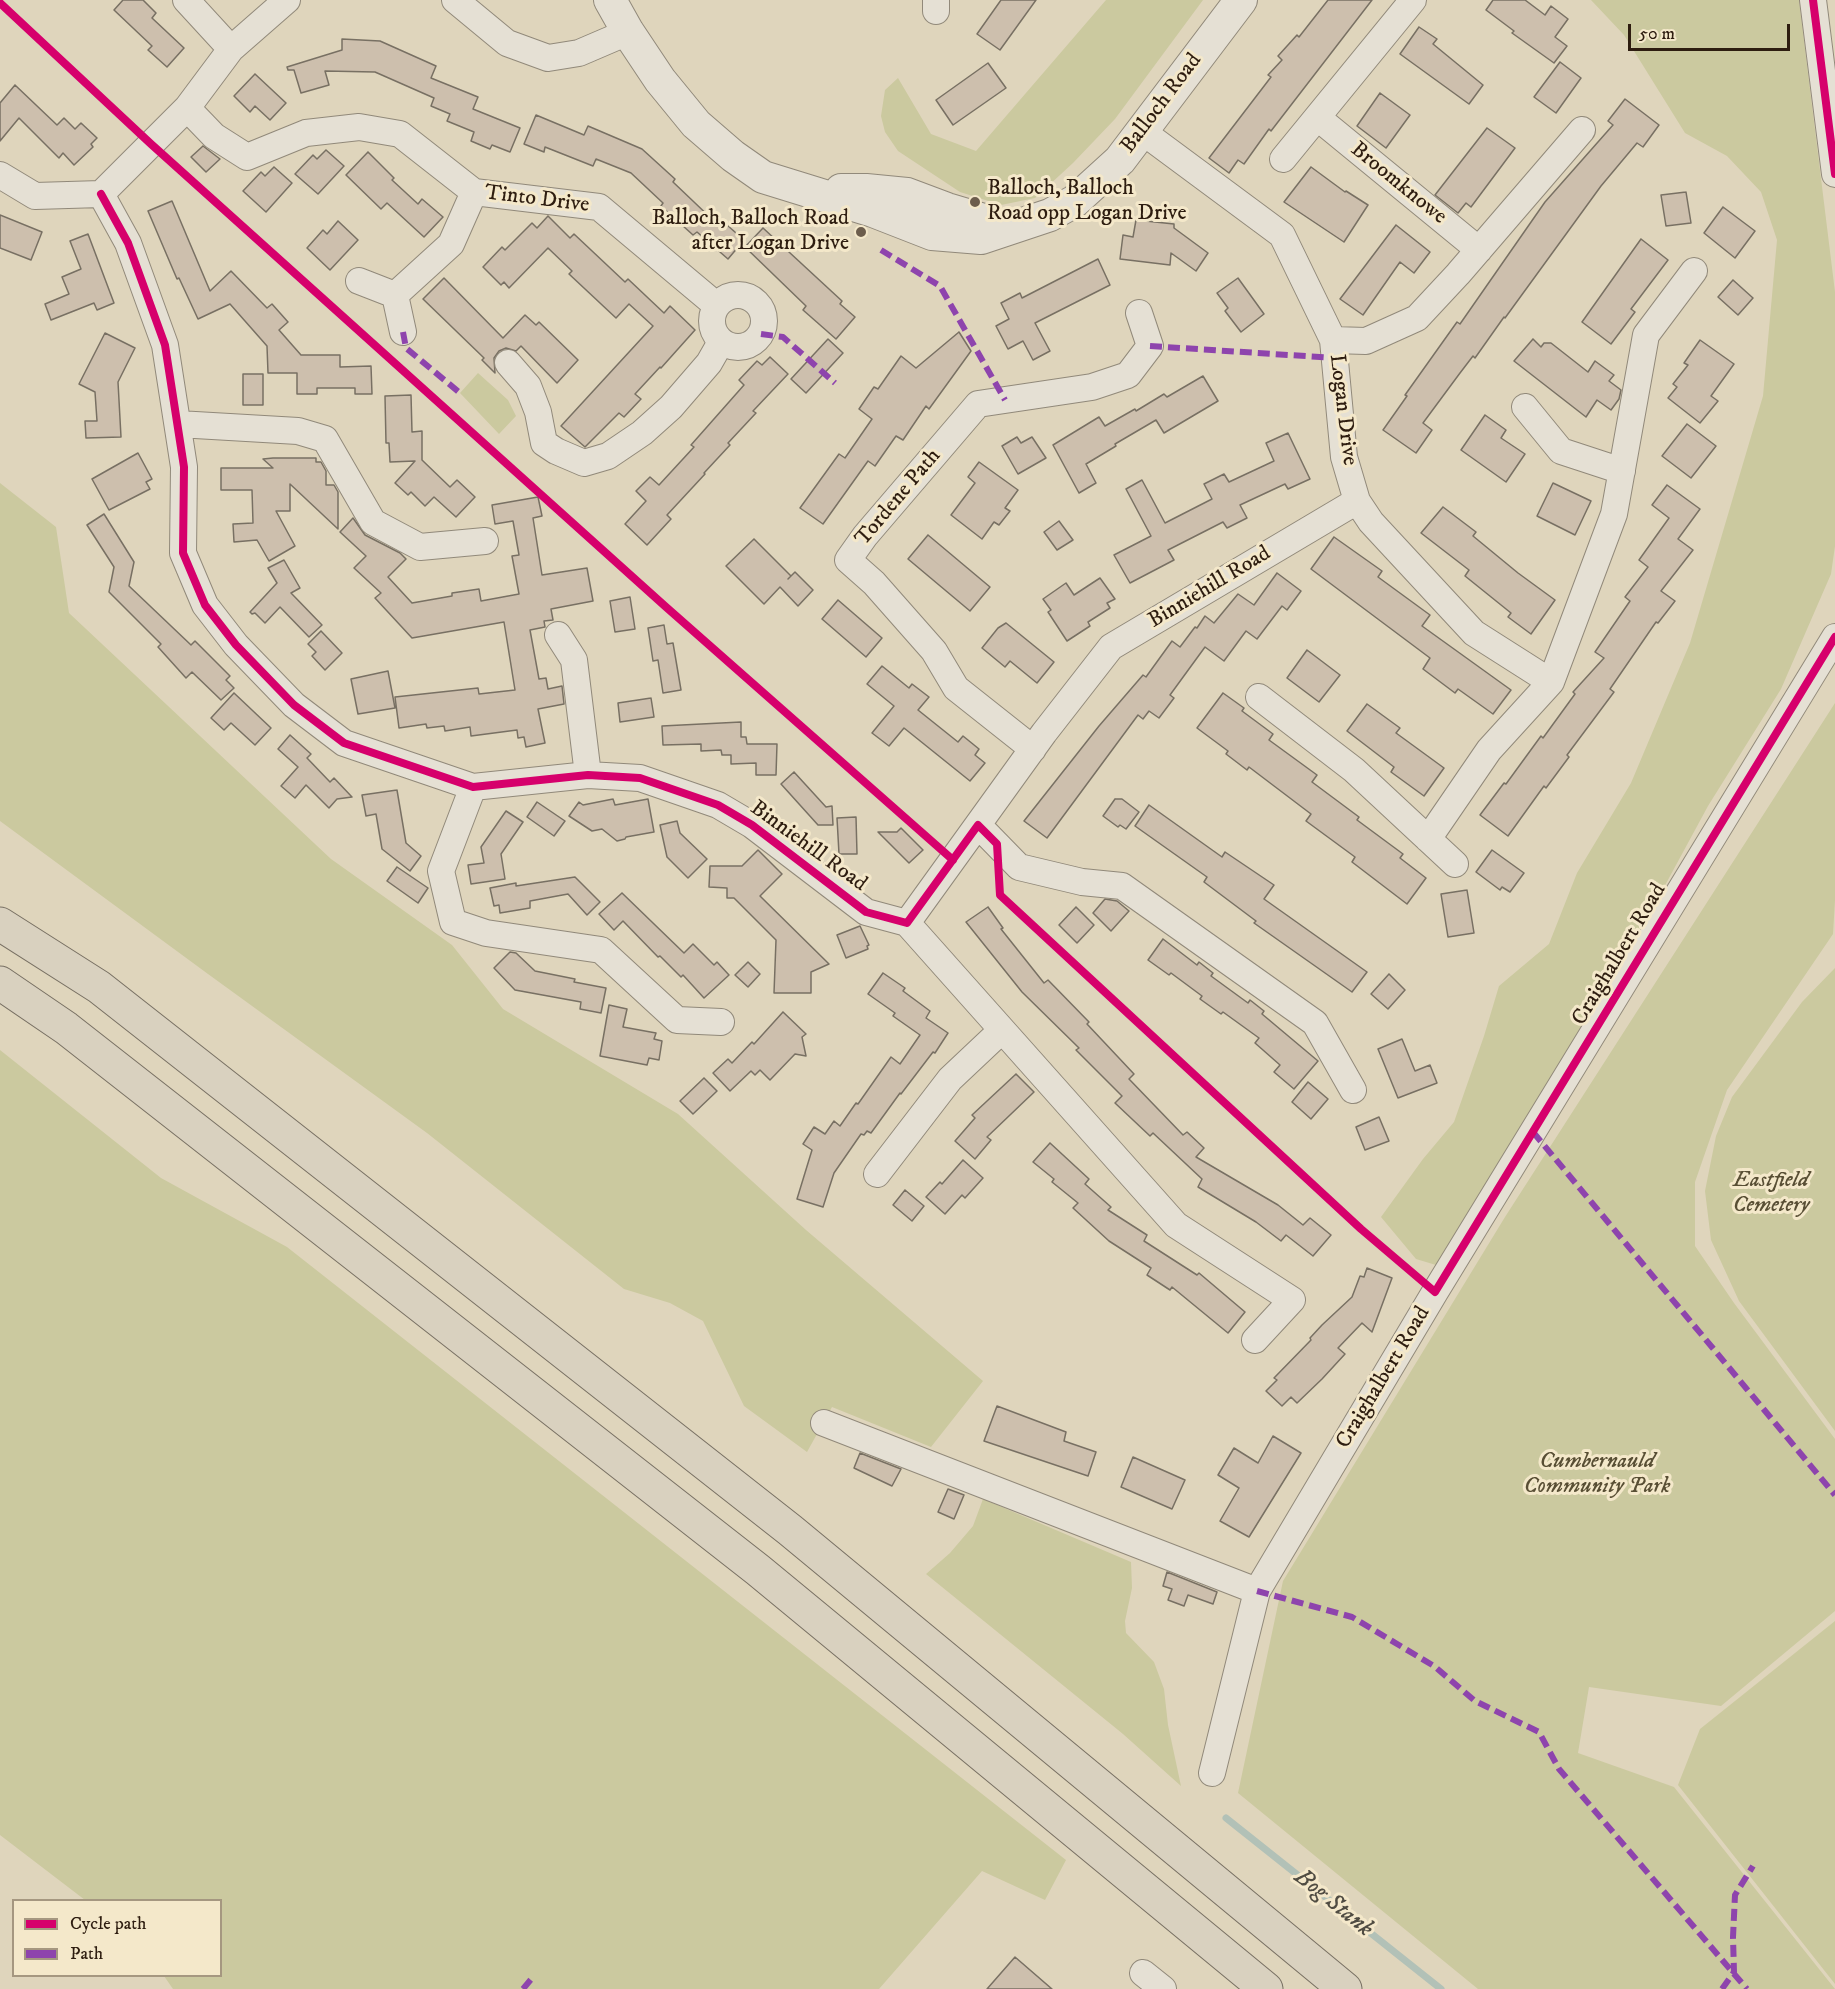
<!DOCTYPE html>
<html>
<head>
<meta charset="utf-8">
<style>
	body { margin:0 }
	#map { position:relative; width:1835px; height:1989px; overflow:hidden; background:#dfd5bc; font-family:"IM FELL DW Pica",serif }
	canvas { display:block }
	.legend { position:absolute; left:12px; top:1899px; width:210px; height:78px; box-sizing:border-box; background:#f4e8ca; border:2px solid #a59780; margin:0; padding:8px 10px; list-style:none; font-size:18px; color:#2e1d10 }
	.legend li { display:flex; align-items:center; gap:12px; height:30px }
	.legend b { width:30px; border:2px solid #a59780 }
	.scale { position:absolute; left:1628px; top:24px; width:162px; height:27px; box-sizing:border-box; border:3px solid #2e1d10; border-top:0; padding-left:8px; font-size:18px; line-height:21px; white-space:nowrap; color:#2e1d10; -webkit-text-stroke:4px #f4e8ca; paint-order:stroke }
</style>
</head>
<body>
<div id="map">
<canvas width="1835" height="1989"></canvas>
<ul class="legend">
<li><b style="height:8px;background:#d6006c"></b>Cycle path</li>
<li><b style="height:8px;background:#8e44ad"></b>Path</li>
</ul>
<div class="scale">50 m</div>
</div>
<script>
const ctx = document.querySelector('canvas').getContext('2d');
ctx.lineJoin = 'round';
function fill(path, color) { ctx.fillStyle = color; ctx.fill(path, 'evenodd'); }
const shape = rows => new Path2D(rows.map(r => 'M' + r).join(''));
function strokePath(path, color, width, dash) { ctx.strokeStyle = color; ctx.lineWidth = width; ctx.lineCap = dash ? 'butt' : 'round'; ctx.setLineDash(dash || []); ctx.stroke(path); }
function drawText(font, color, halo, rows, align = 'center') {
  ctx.font = font + ' "IM FELL DW Pica",serif'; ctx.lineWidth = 6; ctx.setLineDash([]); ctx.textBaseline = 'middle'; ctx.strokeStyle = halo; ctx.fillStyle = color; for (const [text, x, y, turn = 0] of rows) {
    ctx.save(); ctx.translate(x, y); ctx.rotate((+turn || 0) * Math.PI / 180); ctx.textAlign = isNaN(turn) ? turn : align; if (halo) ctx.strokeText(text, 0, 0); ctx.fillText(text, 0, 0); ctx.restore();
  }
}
fill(shape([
	[1106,0,1203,0,1115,119,1073,163,1035,198,1001,205,960,192,898,151,885,132,881,116,885,90,898,78,931,134,976,151],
	[1591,0,1799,0,1835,292,1835,546,1831,574,1781,689,1708,806,1585,1033,1436,1265,1416,1259,1381,1217,1423,1159,1454,1122,1484,1036,1499,986,1549,944,1577,873,1631,783,1690,643,1763,396,1777,240,1761,192,1727,156,1685,133,1624,35],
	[478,373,508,400,516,416,499,434,460,393],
	[0,483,56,527,69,613,331,859,452,945,503,1009,678,1114,806,1230,983,1381,931,1447,832,1407,807,1452,744,1406,703,1321,670,1303,624,1289,427,1133,208,974,0,821],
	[1835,703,1835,900,1833,934,1727,1090,1695,1182,1695,1246,1734,1303,1835,1439,1835,1611,1721,1706,1589,1687,1578,1753,1674,1787,1835,1989,1478,1989,1238,1793,1283,1581,1505,1217],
	[1835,968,1835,1431,1739,1301,1711,1240,1705,1191,1716,1136,1732,1097,1802,1002],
	[0,1050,161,1178,287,1247,1066,1860,1045,1900,982,1871,879,1989,173,1989,164,1976,220,1976,220,1900,85,1900,0,1835],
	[983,1499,1131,1562,1132,1588,1125,1621,1126,1633,1154,1662,1164,1689,1168,1725,1181,1786,1123,1734,926,1574,950,1553,973,1526],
	[1835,1621,1835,1984,1678,1785,1700,1729]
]), '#cbc99f');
strokePath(shape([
	[1226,1818,1441,1989]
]), '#b2c1b7', 7);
const building = shape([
	[123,0,143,0,156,13,152,18,184,48,167,67,148,50,152,46,114,10,123,0],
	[1001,0,1036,0,1000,50,977,34,1001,0],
	[1328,0,1372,0,1271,131,1269,129,1244,164,1238,160,1229,173,1209,158,1271,77,1268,75,1282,60,1278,56,1297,35,1299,37,1328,0],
	[1493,0,1525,0,1545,15,1551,6,1568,19,1555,37,1567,46,1554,63,1512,33,1514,31,1486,10,1493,0],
	[1419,27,1437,39,1433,44,1483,85,1469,104,1400,54,1419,27],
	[342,39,380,41,436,66,431,78,478,97,473,109,520,128,510,152,492,145,490,149,471,141,474,132,447,121,450,114,431,106,434,98,375,72,325,71,329,85,301,93,294,70,288,70,287,67,342,50,342,39],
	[1560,62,1581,78,1556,113,1534,97,1560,62],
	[988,63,1006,88,953,125,936,100,988,63],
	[255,74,286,103,270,120,255,106,250,112,234,96,255,74],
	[15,85,57,125,64,118,75,129,81,123,97,138,91,144,93,147,74,165,63,153,59,158,19,118,0,141,0,103,15,85],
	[1380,93,1410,115,1386,148,1357,126,1380,93],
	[1625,99,1659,125,1643,147,1637,143,1601,186,1505,318,1504,317,1475,358,1473,356,1460,373,1423,423,1432,430,1416,453,1383,430,1407,396,1405,395,1457,322,1460,324,1545,202,1613,125,1608,121,1625,99],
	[536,115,584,135,588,126,642,149,675,179,673,182,715,222,719,218,744,240,728,259,697,232,693,235,661,206,663,203,631,173,596,159,593,166,545,147,544,152,524,144,536,115],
	[1487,128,1515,148,1471,207,1466,203,1458,213,1435,195,1487,128],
	[203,146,220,159,206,172,191,157,203,146],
	[326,150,344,166,318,194,295,174,313,155,317,159,326,150],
	[368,152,394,178,392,180,418,204,422,199,443,217,424,237,387,203,381,209,346,175,368,152],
	[274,167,292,183,266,212,243,191,261,172,265,176,274,167],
	[1311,167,1345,192,1346,191,1368,205,1344,242,1284,202,1311,167],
	[1686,192,1691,223,1666,226,1661,195,1686,192],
	[172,201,210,291,231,271,267,308,272,304,288,322,279,330,301,355,340,355,340,367,371,366,372,394,355,394,355,388,317,388,317,394,297,394,297,373,268,373,267,346,230,304,198,319,179,278,177,279,148,211,172,201],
	[1723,207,1755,231,1735,258,1704,233,1723,207],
	[0,215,42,232,31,260,0,248,0,215],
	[548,216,570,238,574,234,625,282,628,279,664,313,670,306,695,330,661,368,660,367,635,394,641,399,624,417,619,413,585,447,561,426,653,326,629,304,616,318,569,274,572,271,548,248,509,288,504,282,501,285,483,267,502,247,505,250,532,223,537,228,548,216],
	[1136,220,1174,224,1174,228,1208,253,1196,271,1171,253,1170,265,1120,259,1123,235,1133,237,1136,220],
	[338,221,358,240,330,270,307,248,323,230,327,234,338,221],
	[1396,225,1430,252,1414,273,1400,262,1363,315,1340,299,1396,225],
	[763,228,842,301,840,304,855,317,836,339,803,310,806,306,745,247,763,228],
	[88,234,114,303,97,310,94,303,51,320,45,304,69,294,62,277,81,269,70,241,88,234],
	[1641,239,1668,260,1631,309,1635,312,1611,344,1582,322,1641,239],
	[1098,259,1110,285,1035,323,1050,351,1033,360,1023,341,1008,349,996,326,1009,319,1001,303,1020,293,1022,298,1098,259],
	[444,278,503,338,525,315,536,325,539,322,578,360,557,383,521,346,516,351,506,348,499,351,494,358,495,373,482,360,484,358,423,299,444,278],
	[1238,278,1264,314,1241,332,1225,311,1228,308,1217,293,1238,278],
	[1733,280,1753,298,1738,315,1718,297,1733,280],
	[959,332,971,351,929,409,926,406,903,440,896,436,875,466,868,461,823,524,800,508,839,454,845,458,872,419,859,409,874,387,878,389,901,356,916,368,959,332],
	[105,333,135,348,118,382,121,437,86,438,85,421,97,421,95,392,79,384,105,333],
	[828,339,843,353,806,393,791,379,828,339],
	[1533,339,1541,347,1544,343,1551,343,1588,372,1595,361,1614,375,1609,381,1621,390,1619,399,1611,410,1597,400,1586,417,1514,361,1533,339],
	[1700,340,1734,364,1711,396,1718,401,1700,423,1668,398,1677,387,1673,384,1688,365,1684,363,1700,340],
	[770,357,788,374,753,411,756,413,728,443,730,445,704,473,705,474,667,515,671,519,647,545,625,524,646,501,636,491,650,477,659,485,694,447,691,445,744,385,739,380,757,361,762,365,770,357],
	[243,374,263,374,263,405,243,405,243,374],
	[1203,376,1218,401,1164,433,1156,420,1115,444,1116,446,1086,464,1096,483,1079,493,1053,445,1099,417,1105,426,1135,409,1136,411,1164,394,1167,397,1203,376],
	[411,395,412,432,422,431,422,460,450,487,457,480,475,497,456,517,434,497,425,506,411,492,408,495,395,483,415,461,390,462,389,443,386,443,385,396,411,395],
	[1485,415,1506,430,1501,438,1525,454,1506,482,1461,450,1485,415],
	[1687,424,1716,446,1691,478,1662,456,1687,424],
	[1288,433,1310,479,1288,489,1285,484,1240,505,1247,518,1227,528,1223,522,1168,550,1174,560,1130,583,1114,555,1151,536,1126,489,1142,480,1165,523,1212,499,1204,484,1224,474,1229,482,1274,461,1266,443,1288,433],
	[1017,437,1021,443,1032,437,1046,458,1018,474,1002,446,1017,437],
	[138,453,152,479,146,482,150,489,109,510,92,479,138,453],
	[273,458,316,458,316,462,321,462,326,471,326,485,334,485,338,492,338,529,290,484,290,511,276,511,295,546,269,561,257,540,234,542,233,524,253,523,252,490,221,490,221,468,273,468,263,459,273,458],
	[979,462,1018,490,1005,508,1010,511,999,525,994,522,982,539,951,515,975,483,968,477,979,462],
	[1553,483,1591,501,1575,535,1537,516,1553,483],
	[1667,485,1700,509,1678,539,1693,550,1661,591,1675,601,1658,623,1656,622,1610,689,1614,692,1567,755,1569,757,1546,788,1544,786,1508,836,1480,815,1504,783,1506,784,1541,736,1543,738,1575,694,1573,692,1604,658,1595,652,1630,601,1625,597,1648,567,1639,560,1669,518,1652,505,1667,485],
	[538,497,542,516,533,518,542,575,587,568,593,601,551,609,553,620,544,621,545,627,530,630,539,679,546,678,548,689,562,686,564,704,538,709,545,743,526,747,524,737,518,738,517,730,471,736,470,727,445,731,444,726,427,728,426,724,399,728,395,697,478,688,479,694,515,690,504,622,412,638,375,598,381,593,354,568,366,556,340,532,353,518,365,535,400,553,406,559,388,577,412,603,452,596,452,593,479,589,481,601,519,594,512,556,519,555,513,521,495,524,492,505,538,497],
	[1443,507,1476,532,1473,536,1518,573,1555,600,1531,634,1508,617,1511,613,1465,576,1469,570,1421,533,1443,507],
	[104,514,134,562,129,586,191,645,195,641,230,676,226,680,234,688,221,700,192,672,186,678,158,647,161,644,109,592,114,567,87,525,104,514],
	[1059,521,1073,540,1057,550,1044,532,1059,521],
	[928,535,990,587,970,611,908,559,928,535],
	[1334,537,1382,571,1378,577,1430,615,1422,626,1511,690,1493,714,1458,689,1455,693,1423,669,1430,658,1311,569,1334,537],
	[754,539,791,576,788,579,795,572,813,590,798,606,780,587,764,604,726,566,754,539],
	[284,560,300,588,291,593,322,625,309,637,280,607,265,623,255,613,252,614,250,612,277,583,268,568,284,560],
	[1277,573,1301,591,1287,610,1282,606,1257,639,1246,631,1224,661,1205,647,1170,695,1174,698,1159,718,1149,711,1143,719,1138,715,1047,838,1024,821,1099,726,1143,675,1146,677,1172,641,1180,647,1195,627,1197,628,1205,616,1214,623,1238,594,1254,605,1277,573],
	[1100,578,1115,599,1107,603,1110,608,1088,622,1090,626,1067,641,1048,612,1051,610,1043,599,1066,583,1074,595,1100,578],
	[630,597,635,629,615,632,610,601,630,597],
	[838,600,882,638,866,657,822,619,838,600],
	[1006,623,1054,662,1037,683,1010,661,1005,667,982,648,998,628,1006,623],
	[664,625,667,644,673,643,681,690,663,693,658,660,653,661,648,628,664,625],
	[321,631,342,653,325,670,312,656,316,652,308,644,321,631],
	[1307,650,1340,675,1319,702,1287,678,1307,650],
	[882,666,909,688,912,684,929,697,918,710,958,742,963,736,979,749,975,755,985,763,970,781,904,728,889,746,872,733,894,706,867,684,882,666],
	[388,671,395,708,358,714,351,679,388,671],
	[234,693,271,728,255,745,231,723,224,730,211,718,234,693],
	[1223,693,1244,708,1242,711,1273,734,1269,740,1317,775,1312,782,1359,817,1357,820,1403,854,1400,858,1426,878,1407,904,1352,862,1355,857,1306,821,1311,814,1249,767,1247,770,1226,754,1228,751,1197,728,1223,693],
	[651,698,654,717,620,722,618,703,651,698],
	[1367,704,1400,728,1396,733,1444,768,1424,796,1391,772,1394,767,1347,731,1367,704],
	[741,722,741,737,746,737,747,744,777,744,776,775,756,775,756,763,731,764,731,755,722,755,721,750,701,751,701,744,663,745,662,726,741,722],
	[290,735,311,754,307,758,330,782,334,778,352,797,337,799,329,808,306,785,295,798,281,786,298,767,278,749,290,735],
	[794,772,826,807,832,806,833,825,818,825,781,784,794,772],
	[397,790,406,843,421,856,410,871,382,849,376,814,366,816,362,795,397,790],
	[613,799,615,805,648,799,654,832,626,837,625,839,617,841,602,829,592,831,569,816,579,802,583,805,613,799],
	[1115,799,1122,799,1139,812,1126,829,1120,825,1118,827,1103,816,1115,799],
	[537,802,565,821,554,836,527,817,537,802],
	[1149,805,1222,857,1225,852,1274,885,1264,899,1367,972,1352,992,1254,923,1256,921,1204,882,1207,877,1135,826,1149,805],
	[506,811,523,822,501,854,505,879,471,884,468,865,484,863,481,847,506,811],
	[856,817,857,854,839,854,837,818,856,817],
	[677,821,680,833,707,859,688,878,667,857,660,825,677,821],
	[901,828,923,850,909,863,878,832,897,832,901,828],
	[758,850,782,874,760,896,829,964,811,972,811,993,774,993,776,940,734,898,727,898,727,888,709,887,710,866,742,866,758,850],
	[1492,850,1524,873,1510,892,1502,887,1500,890,1476,872,1492,850],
	[397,867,428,888,418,903,387,881,397,867],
	[575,877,600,902,587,915,568,894,530,901,530,908,500,913,499,905,494,906,490,888,516,883,516,886,575,877],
	[1467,890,1474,933,1448,937,1441,894,1467,890],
	[622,893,684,953,693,944,714,965,717,962,729,975,704,998,683,975,681,977,660,956,658,957,623,921,614,930,599,914,622,893],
	[1105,899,1117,901,1129,911,1111,931,1093,913,1105,899],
	[988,907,1003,928,1001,929,1044,983,1048,980,1089,1022,1087,1024,1134,1074,1129,1079,1183,1135,1187,1132,1204,1148,1196,1157,1278,1205,1303,1225,1310,1218,1331,1235,1313,1256,1286,1235,1281,1241,1256,1222,1198,1187,1202,1179,1153,1133,1150,1136,1115,1103,1122,1096,1076,1050,1079,1048,1022,992,966,922,988,907],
	[1076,907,1094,925,1077,943,1059,925,1076,907],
	[860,926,869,945,867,946,868,949,846,958,837,935,860,926],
	[1163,939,1197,965,1199,962,1213,973,1211,976,1248,1003,1250,1000,1264,1011,1262,1014,1318,1061,1294,1089,1274,1072,1280,1065,1255,1043,1259,1038,1223,1012,1221,1014,1200,999,1202,996,1171,973,1169,975,1148,960,1163,939],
	[510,952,516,953,535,971,575,979,574,982,606,988,601,1013,580,1009,581,1002,515,990,494,968,510,952],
	[748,962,760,974,748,987,735,975,748,962],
	[883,973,905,988,903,991,930,1011,926,1018,948,1033,935,1053,933,1052,901,1094,900,1093,871,1133,867,1131,864,1135,861,1134,834,1173,823,1207,797,1199,812,1150,803,1144,814,1127,825,1134,834,1121,840,1126,856,1103,858,1104,891,1057,900,1064,920,1035,893,1016,895,1013,868,994,883,973],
	[1389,974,1405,990,1388,1009,1371,994,1389,974],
	[609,1005,627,1009,623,1027,656,1033,654,1039,662,1041,659,1060,649,1058,647,1065,600,1056,609,1005],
	[783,1012,806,1034,802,1037,806,1056,795,1054,770,1080,760,1070,755,1075,751,1071,730,1091,713,1073,728,1059,732,1063,752,1042,754,1044,783,1012],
	[1402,1039,1415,1071,1430,1065,1437,1083,1398,1098,1378,1049,1402,1039],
	[1016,1074,1034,1092,987,1137,991,1140,975,1159,955,1141,975,1118,972,1115,1016,1074],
	[704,1078,717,1091,693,1114,680,1101,704,1078],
	[1308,1082,1328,1099,1311,1119,1292,1102,1308,1082],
	[1379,1117,1389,1141,1365,1150,1356,1127,1379,1117],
	[1050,1143,1089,1179,1085,1184,1111,1207,1108,1210,1147,1235,1144,1241,1197,1275,1199,1273,1245,1312,1228,1333,1172,1287,1170,1290,1147,1275,1151,1268,1109,1241,1073,1208,1078,1203,1052,1182,1054,1179,1033,1162,1050,1143],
	[963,1160,983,1178,965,1198,962,1195,945,1214,926,1197,940,1182,942,1184,963,1160],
	[905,1190,924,1206,912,1221,893,1205,905,1190],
	[1367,1268,1392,1278,1372,1332,1362,1323,1338,1348,1345,1354,1322,1379,1297,1403,1291,1397,1282,1406,1266,1391,1277,1380,1274,1378,1311,1340,1310,1338,1322,1325,1352,1297,1360,1276,1364,1277,1367,1268],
	[997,1406,1066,1432,1064,1441,1096,1452,1088,1476,984,1441,997,1406],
	[1273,1436,1301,1453,1249,1537,1220,1521,1239,1488,1218,1475,1234,1448,1258,1463,1273,1436],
	[860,1453,901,1469,892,1486,854,1468,860,1453],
	[1133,1457,1185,1480,1172,1509,1121,1487,1133,1457],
	[948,1489,964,1495,954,1519,938,1512,948,1489],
	[1167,1572,1217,1592,1213,1604,1188,1595,1184,1606,1168,1600,1172,1589,1163,1586,1167,1572],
	[1015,1957,1052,1989,987,1989,1015,1957]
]);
fill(building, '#cdbfad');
strokePath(building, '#787063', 1.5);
const minor = shape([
	[186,0,231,49],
	[455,0,507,43,548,58,579,53,628,32],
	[936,0,936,11],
	[1813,0,1835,174],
	[187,108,214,136,247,157,306,133,359,127,400,134,474,192,599,207,716,305],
	[1318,118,1479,250],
	[1143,132,1282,235,1333,340,1344,457,1357,501,1371,522,1474,633,1551,682],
	[1283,159,1413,0],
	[0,175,35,196,101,194,187,108,231,49,287,0],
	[101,194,128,243,165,345,184,467,183,553,205,605,236,645,294,705,344,743,473,787,588,775,640,778,718,805,752,825,866,912,907,923,1044,733,1111,647,1357,501],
	[359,281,395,295,403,332],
	'712 321a26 26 0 1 1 52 0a26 26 0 1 1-52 0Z',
	[395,295,451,244,474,192],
	[1333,340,1366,341,1417,318,1458,274,1582,130],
	[508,363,528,386,538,412,544,443,556,451,584,463,608,456,642,433,671,407,709,363,721,342],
	[1525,407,1561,451,1622,471],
	[178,424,298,431,325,439,373,522,420,547,485,541],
	[558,635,574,660,588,775],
	[1259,697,1354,770,1455,864],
	[1033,749,956,688,934,651,874,583,848,560,865,536,978,404,1092,387,1128,375,1150,346,1139,313],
	[473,787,441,871,453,922,486,933,601,950,677,1020,721,1022],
	[978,825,1019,867,1082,882,1122,886,1315,1023,1353,1090],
	[1428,839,1489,750,1551,682,1614,514,1646,335,1694,271],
	[907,923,1176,1225,1292,1300,1255,1340],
	[877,1174,950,1079,1002,1030],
	[824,1423,1257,1591],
	[1212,1773,1257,1591,1435,1292,1835,637],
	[1143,1973,1163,1989]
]);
const tertiary = shape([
	[610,0,628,32,660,80,696,124,733,156,763,177,873,211,932,234,981,238,1050,215,1075,201,1120,160,1241,0],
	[841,190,866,190,907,194,947,209,1004,226]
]);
const motorway = shape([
	[0,924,99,987,790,1530,1345,1989],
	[0,983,66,1028,758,1570,1266,1989]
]);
strokePath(minor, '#91897a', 28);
strokePath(tertiary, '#91897a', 34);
strokePath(motorway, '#787063', 35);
strokePath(minor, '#e5e0d4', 26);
strokePath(tertiary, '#e5e0d4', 32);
strokePath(motorway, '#d9d1bf', 33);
strokePath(shape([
	[881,250,940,286,1005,400],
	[403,332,406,348,460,393],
	[761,334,783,337,835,383],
	[1150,346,1335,358],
	[1533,1132,1835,1495],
	[1257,1591,1352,1617,1434,1666,1475,1701,1539,1732,1559,1769,1747,1989],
	[523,1989,533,1977],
	[1722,1989,1734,1972,1733,1937,1735,1895,1753,1866]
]), '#8e44ad', 6, [12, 6]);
strokePath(shape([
	[1813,0,1835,174],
	[0,3,151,144,666,607,953,860],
	[101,194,128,243,165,345,184,467,183,553,205,605,236,645,294,705,344,743,473,787,588,775,640,778,718,805,752,825,866,912,907,923,978,825,997,844,1000,895,1361,1229,1435,1292,1835,637]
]), '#d6006c', 8);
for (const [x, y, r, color] of [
	[975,202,6,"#6c5d4c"],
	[861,232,6,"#6c5d4c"]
]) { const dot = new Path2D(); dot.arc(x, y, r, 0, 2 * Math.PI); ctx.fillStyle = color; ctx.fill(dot); strokePath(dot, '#f4e8ca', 2); }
drawText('22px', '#2e1d10', '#f4e8ca', [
	["Balloch Road",1162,104,-53],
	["Broomknowe",1398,184,39],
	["Tinto Drive",537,200,7],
	["Logan Drive",1342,410,83],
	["Tordene Path",899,498,-50],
	["Binniehill Road",1210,588,-31],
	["Binniehill Road",808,847,36],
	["Craighalbert Road",1620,955,-59],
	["Craighalbert Road",1384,1378,-59]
]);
drawText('22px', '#2e1d10', '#f4e8ca', [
	["Balloch, Balloch",987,189],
	["Road opp Logan Drive",987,214],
	["Balloch, Balloch Road",849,219,"right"],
	["after Logan Drive",849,244,"right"]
], 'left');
drawText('italic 22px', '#584e34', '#f4e8ca', [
	["Eastfield",1771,1181],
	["Cemetery",1771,1206],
	["Cumbernauld",1597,1462],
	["Community Park",1597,1487]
]);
drawText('italic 24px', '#504c42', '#f4e8ca', [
	["Bog Stank",1333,1904,39]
]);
</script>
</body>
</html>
